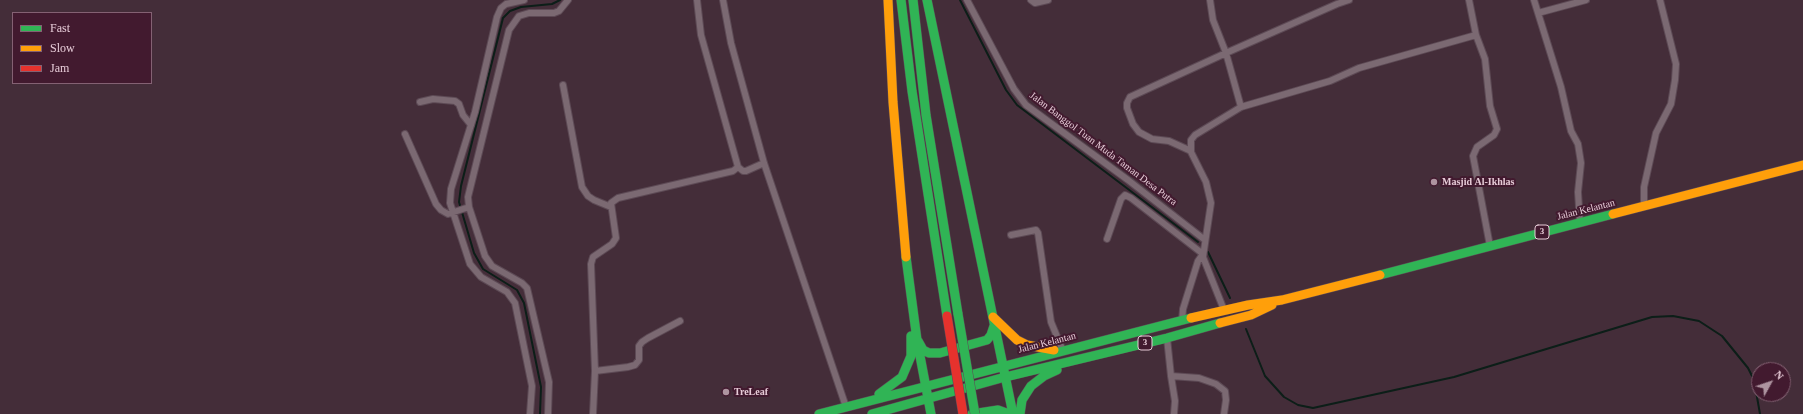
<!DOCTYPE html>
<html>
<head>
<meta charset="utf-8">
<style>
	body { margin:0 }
	#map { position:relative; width:1803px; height:414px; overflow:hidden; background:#442d39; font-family:"Times New Roman",serif }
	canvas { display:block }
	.legend { position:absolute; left:12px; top:12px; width:140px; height:72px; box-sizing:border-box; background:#421a2f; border:1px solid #846173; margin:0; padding:5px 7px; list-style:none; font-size:12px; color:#e7ccd8 }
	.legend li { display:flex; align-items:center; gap:8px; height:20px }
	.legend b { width:20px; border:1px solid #846173 }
	.north { position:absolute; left:1751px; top:362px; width:40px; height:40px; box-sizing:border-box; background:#421a2f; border:1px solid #846173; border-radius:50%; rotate:50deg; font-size:11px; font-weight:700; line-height:16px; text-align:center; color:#e7ccd8 }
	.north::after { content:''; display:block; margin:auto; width:14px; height:18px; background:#ae94a0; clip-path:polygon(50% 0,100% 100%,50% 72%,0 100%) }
</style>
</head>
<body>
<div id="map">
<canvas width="1803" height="414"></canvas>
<ul class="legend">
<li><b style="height:5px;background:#30b455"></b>Fast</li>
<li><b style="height:5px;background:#ff9f0a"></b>Slow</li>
<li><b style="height:5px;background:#e5322d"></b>Jam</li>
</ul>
<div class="north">N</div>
</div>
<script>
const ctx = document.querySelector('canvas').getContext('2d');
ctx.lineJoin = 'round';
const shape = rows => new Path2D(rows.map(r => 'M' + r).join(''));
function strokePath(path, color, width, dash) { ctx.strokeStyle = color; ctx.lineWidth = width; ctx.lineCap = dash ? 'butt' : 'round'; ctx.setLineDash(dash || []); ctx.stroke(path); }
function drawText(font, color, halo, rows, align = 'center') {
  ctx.font = font + ' "Times New Roman",serif'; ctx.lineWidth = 4; ctx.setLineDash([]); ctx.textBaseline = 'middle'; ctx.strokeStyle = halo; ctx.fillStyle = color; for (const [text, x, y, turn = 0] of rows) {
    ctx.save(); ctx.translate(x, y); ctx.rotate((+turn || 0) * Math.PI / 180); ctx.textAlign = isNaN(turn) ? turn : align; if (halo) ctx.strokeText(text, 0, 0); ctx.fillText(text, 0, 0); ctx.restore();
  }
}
strokePath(shape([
	[960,0,1006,90,1017,105,1198,242],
	[1208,252,1230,298],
	[1246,329,1265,376,1284,397,1298,405,1313,408,1454,377,1652,317,1673,316,1699,321,1722,336,1748,368,1754,380,1760,414],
	[540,414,541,387,524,303,517,290,483,269,474,253,459,202,461,186,503,18,510,11,521,7,552,4,560,0]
]), '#0c1e18', 2);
const street = shape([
	[524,0,506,4,501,8,497,17,475,112,451,189,450,203,470,264,481,277,507,292,515,303,532,386,530,414],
	[697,0,701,35,738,167,743,171,746,171,764,163],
	[723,0,731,43,764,163,846,407],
	[967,0,1014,89,1026,105,1128,180,1205,240],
	[1031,0,1035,3,1048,0],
	[1210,0,1213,20,1226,53,1241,107],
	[1469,0,1476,35,1485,59,1490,106,1497,129,1494,135,1477,147,1473,156,1490,246],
	[1534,0,1561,87,1571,131,1578,144,1581,163,1578,192,1580,223],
	[1538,13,1586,0],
	[563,85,582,187,588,196,594,200,611,207],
	[420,102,433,99,455,101,459,104,463,115,471,125],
	[405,134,436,204,441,210,448,214,469,207],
	[1191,151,1169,141,1152,139,1139,132,1133,124,1127,108,1127,103,1130,97,1226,53,1337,4,1349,0],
	[1644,206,1644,187,1656,133,1671,104,1675,80,1676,64,1660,0],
	[1011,235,1036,230,1038,233,1051,322,1063,351],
	[1107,239,1121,199,1125,195,1131,198,1203,254,1198,261,1183,309,1182,321],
	[1224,310,1203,257,1211,203,1206,182,1191,152,1191,140,1195,135,1241,107,1330,81,1359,68,1476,35],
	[1167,338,1171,376,1199,378,1216,384,1225,391,1226,400,1224,414],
	[595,371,628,367,635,365,639,360,639,346,642,342,648,338,680,321],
	[1171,376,1175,401,1174,414],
	[548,414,549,382,527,288,522,283,492,266,485,256,469,207,468,197,509,30,519,16,529,13,554,13,559,11,568,0],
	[593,414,595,371,591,264,593,257,612,244,616,238,611,203,618,198,733,171,738,167]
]);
const fast = shape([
	[901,0,912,91,947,316],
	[913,0,926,115,958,314],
	[927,0,1013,414],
	[906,257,917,340,931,414],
	[1380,275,1613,214],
	[918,341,923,350,929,353,940,353,987,340,991,335,994,326],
	[879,394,902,377,911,356,911,336],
	[819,414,1191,318],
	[872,414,1005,377,1167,338,1220,323],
	[972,414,998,410,1009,414],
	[1020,414,1022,400,1031,386,1044,376,1057,370]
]);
const slow = shape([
	[888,0,893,102,906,257],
	[1613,214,1803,165],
	[993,317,1017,340,1027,345,1054,350],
	[1191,318,1248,305,1282,300,1380,275],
	[1220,323,1251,315,1272,305]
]);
strokePath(street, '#5d4a55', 8);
strokePath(fast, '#5d4a55', 10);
strokePath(slow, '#5d4a55', 10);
strokePath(street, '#7b6972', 6);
strokePath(fast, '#30b455', 9);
strokePath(slow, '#ff9f0a', 9);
const fastBridge = shape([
	[958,314,975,414]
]);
const jamBridge = shape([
	[947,316,963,414]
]);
strokePath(fastBridge, '#5d4a55', 10, []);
strokePath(jamBridge, '#5d4a55', 10, []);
strokePath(fastBridge, '#30b455', 9);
strokePath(jamBridge, '#e5322d', 9);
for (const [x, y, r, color] of [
	[1434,182,4,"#ae94a0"],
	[726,392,4,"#ae94a0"]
]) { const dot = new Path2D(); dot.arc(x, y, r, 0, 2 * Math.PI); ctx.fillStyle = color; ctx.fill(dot); strokePath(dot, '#421a2f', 1.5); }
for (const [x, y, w] of [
	[1542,232,14],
	[1145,343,14]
]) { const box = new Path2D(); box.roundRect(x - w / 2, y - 7, w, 14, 3); ctx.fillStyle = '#421a2f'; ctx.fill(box); strokePath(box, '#e7ccd8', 1); }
drawText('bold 9px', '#e7ccd8', null, [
	["3",1542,232],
	["3",1145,343]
]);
drawText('10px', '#e7ccd8', '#421a2f', [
	["Jalan Banggol Tuan Muda Taman Desa Putra",1103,149,37],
	["Jalan Kelantan",1586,210,-14],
	["Jalan Kelantan",1047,343,-14]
]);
drawText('bold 10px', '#e7ccd8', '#421a2f', [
	["Masjid Al-Ikhlas",1442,182],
	["TreLeaf",734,392]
], 'left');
</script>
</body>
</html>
